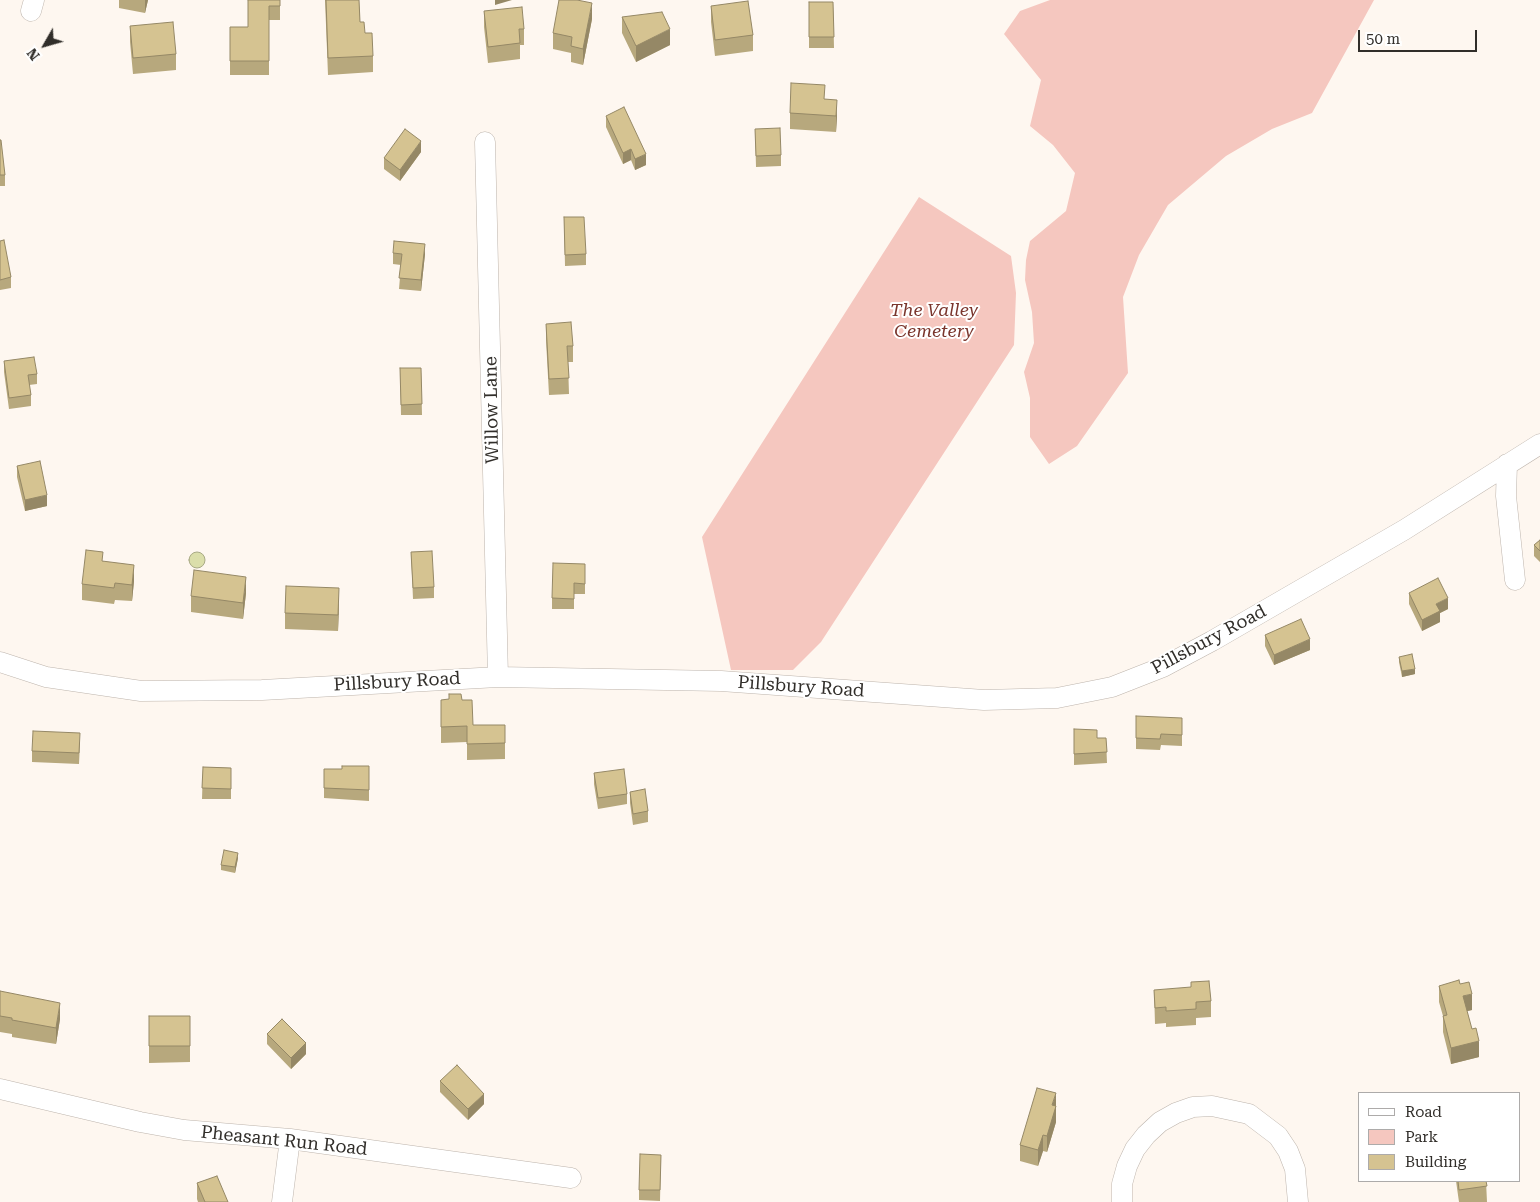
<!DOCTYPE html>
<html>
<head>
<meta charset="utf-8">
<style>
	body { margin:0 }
	#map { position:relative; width:1540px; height:1202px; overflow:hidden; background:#fef7f0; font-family:"Roboto Serif",serif }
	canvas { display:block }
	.legend { position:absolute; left:1358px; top:1092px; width:162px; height:90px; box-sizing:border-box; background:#fff; border:1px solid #adabaa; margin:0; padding:6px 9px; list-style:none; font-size:15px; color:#312e2a }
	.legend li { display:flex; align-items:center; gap:10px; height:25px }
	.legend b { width:25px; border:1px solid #adabaa }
	.north { position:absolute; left:20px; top:20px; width:50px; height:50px; -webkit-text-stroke:4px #fff; paint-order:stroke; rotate:232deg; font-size:14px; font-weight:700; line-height:20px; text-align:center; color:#312e2a }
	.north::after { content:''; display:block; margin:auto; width:18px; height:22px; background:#312e2a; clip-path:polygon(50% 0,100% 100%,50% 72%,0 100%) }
	.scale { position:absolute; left:1358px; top:30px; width:119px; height:22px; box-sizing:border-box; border:2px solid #312e2a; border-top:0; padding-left:6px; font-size:15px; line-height:18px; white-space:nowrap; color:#312e2a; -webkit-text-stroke:4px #fff; paint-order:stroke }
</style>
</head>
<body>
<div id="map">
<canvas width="1540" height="1202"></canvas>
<ul class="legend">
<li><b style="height:6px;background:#fff"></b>Road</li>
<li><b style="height:14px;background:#f5c7bf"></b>Park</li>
<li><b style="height:14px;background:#d5c391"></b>Building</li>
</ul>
<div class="north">N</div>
<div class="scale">50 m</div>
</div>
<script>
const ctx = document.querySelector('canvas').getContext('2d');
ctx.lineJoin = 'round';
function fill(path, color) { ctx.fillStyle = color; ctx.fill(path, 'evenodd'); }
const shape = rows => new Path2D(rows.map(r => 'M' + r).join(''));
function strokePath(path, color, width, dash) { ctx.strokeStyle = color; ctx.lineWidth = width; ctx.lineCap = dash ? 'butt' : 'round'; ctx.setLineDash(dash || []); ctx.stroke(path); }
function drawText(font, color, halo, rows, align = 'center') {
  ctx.font = font + ' "Roboto Serif",serif'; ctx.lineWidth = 4; ctx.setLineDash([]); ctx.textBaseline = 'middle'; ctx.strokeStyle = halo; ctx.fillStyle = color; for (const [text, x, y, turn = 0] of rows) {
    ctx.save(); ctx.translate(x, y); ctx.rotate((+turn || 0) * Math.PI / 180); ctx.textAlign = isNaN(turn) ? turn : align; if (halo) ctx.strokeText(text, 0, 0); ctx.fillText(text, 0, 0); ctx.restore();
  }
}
fill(shape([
	[1050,0,1374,0,1312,113,1272,129,1226,156,1168,205,1139,255,1123,297,1128,373,1077,446,1049,464,1030,437,1030,398,1024,372,1034,343,1032,312,1025,280,1026,260,1030,241,1066,211,1075,173,1053,145,1030,126,1041,80,1004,34,1020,11],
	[919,197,1011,256,1016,293,1014,345,821,642,793,670,731,670,702,537]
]), '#f5c7bf');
const water = shape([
	'189 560a8 8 0 1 1 16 0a8 8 0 1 1-16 0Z'
]);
fill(water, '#dbdeaa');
strokePath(water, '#a8a984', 1);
const minor = shape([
	[31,11,34,0],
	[485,142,498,677],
	[1507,464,1506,496,1515,580],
	[0,662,46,677,141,691,262,690,498,677,721,681,984,700,1057,698,1112,687,1163,667,1212,641,1404,530,1540,444],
	[0,1089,140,1122,184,1130,290,1139,571,1178],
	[282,1202,290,1139],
	[1122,1202,1122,1184,1127,1166,1135,1149,1146,1135,1160,1122,1176,1113,1193,1107,1212,1106,1249,1114,1278,1136,1288,1151,1295,1169,1298,1202]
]);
strokePath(minor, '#bdb4ac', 21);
strokePath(minor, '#fff', 20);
fill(shape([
	[119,0,148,0,145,13,119,8],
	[248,0,280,0,280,20,269,20,269,75,230,75,230,27,248,27],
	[325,0,359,0,360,22,373,56,373,72,328,75],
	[809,2,833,2,834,48,809,48],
	[711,6,753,35,753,51,715,56,711,22],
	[484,11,524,29,524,45,520,45,520,59,488,63,484,27],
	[622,17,670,45,636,62,622,33],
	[592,19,583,65,571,62,571,53,553,49,553,33],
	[130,26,176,54,176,70,133,74,130,42],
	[825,99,837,116,836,132,790,129,790,113],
	[606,116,646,165,635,170,631,160,623,164,606,127],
	[755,129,781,155,781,166,756,167],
	[0,140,5,175,5,186,0,186],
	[421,152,400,181,384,169,384,158],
	[564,217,586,254,586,265,565,266],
	[0,241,11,277,11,288,0,290],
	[393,253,425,254,421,291,399,289,401,265,393,264],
	[546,324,573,346,573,362,568,362,569,394,549,395,546,340],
	[4,361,37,374,37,384,29,385,31,395,31,406,9,409,4,372],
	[400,368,421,368,422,415,401,415],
	[17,466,47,506,25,511,17,477],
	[1540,540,1540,562,1534,556,1534,545],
	[411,552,434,587,434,598,413,599],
	[103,561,134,581,132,601,115,600,114,604,82,600,82,584],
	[585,575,585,594,574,594,574,609,552,609,552,598],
	[246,593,243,619,191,612,191,596],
	[1409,593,1448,609,1440,613,1440,622,1422,631,1409,604],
	[339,604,338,631,285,629,285,613],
	[1265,635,1310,650,1274,665,1265,646],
	[1399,657,1415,674,1402,677,1399,662],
	[441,700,462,700,473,725,505,725,505,759,467,760,467,742,441,743],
	[1136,716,1182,729,1182,746,1161,745,1160,750,1136,749],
	[1074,729,1097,738,1106,738,1107,763,1074,765],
	[80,743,79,764,32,762,32,751],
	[369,766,369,801,324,798,324,769,342,769],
	[203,767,231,768,231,799,202,799],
	[594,773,627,794,627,804,598,809,594,784],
	[630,792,648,811,648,822,633,825,630,803],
	[238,858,235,873,221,870,221,865],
	[1460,984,1472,1010,1467,1011,1479,1057,1451,1064,1443,1032,1443,1016,1439,1002,1439,986],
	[1154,990,1211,1001,1211,1017,1196,1018,1196,1025,1166,1027,1166,1023,1155,1024],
	[0,991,60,1019,56,1044,12,1037,12,1034,0,1032],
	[149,1016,190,1016,190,1062,149,1063],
	[267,1034,306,1054,291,1069,267,1044],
	[440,1081,484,1104,468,1120,440,1092],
	[1056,1106,1056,1122,1047,1152,1043,1151,1038,1166,1020,1161,1020,1145],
	[661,1155,660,1201,639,1200,639,1190],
	[1456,1181,1486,1181,1487,1202,1459,1202],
	[197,1183,228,1202,198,1202,197,1199]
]), '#b7a87d');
fill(shape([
	[145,0,148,0,145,13],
	[495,0,512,0,495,5],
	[592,3,592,19,583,65,583,49],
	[670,29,670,45,636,62,636,46],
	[837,100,837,116,836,132,836,116],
	[421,141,421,152,400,181,400,170],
	[631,149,631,160,623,164,623,153],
	[646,154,646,165,635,170,635,159],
	[425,244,425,254,421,291,421,280],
	[47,495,47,506,25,511,25,500],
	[134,565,134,581,132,601,132,585],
	[246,577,246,593,243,619,243,603],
	[339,588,339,604,338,631,338,615],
	[1448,598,1448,609,1440,613,1440,622,1422,631,1422,620,1436,604],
	[1310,639,1310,650,1274,665,1274,655],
	[1415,669,1415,674,1402,677,1402,671],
	[238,853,238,858,235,873,235,867],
	[1472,994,1472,1010,1463,1012,1463,996],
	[60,1003,60,1019,56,1044,56,1028],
	[1479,1041,1479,1057,1451,1064,1451,1048],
	[306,1043,306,1054,291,1069,291,1058],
	[1056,1093,1056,1122,1047,1152,1047,1136,1052,1105],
	[484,1094,484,1104,468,1120,468,1109],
	[1043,1135,1043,1151,1038,1166,1038,1150]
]), '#958866');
const building = shape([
	[248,0,280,0,280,6,269,6,269,61,230,61,230,27,248,27,248,0],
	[326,0,359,0,360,22,364,22,365,33,372,33,373,56,328,58,326,0],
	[559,0,577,0,592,3,583,49,571,46,572,37,553,33,559,0],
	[748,1,753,35,715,40,711,6,748,1],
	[809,2,833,2,834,37,809,37,809,2],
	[522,7,524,29,519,29,520,43,488,47,484,11,522,7],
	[662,12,670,29,636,46,622,17,662,12],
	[173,22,176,54,133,58,130,26,173,22],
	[791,83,825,85,824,99,837,100,836,116,790,113,791,83],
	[624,107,646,154,635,159,631,149,623,153,606,116,624,107],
	[780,128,781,155,756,156,755,129,780,128],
	[405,129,421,141,400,170,384,158,405,129],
	[0,140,1,140,5,175,0,175,0,140],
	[564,217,584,217,586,254,565,255,564,217],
	[4,240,11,277,0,280,0,241,4,240],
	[394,241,425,244,421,280,399,278,402,254,393,253,394,241],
	[571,322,573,346,567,346,569,378,549,379,546,324,571,322],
	[34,357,37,374,28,375,31,395,9,398,4,361,34,357],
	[400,368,421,368,422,404,401,405,400,368],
	[40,461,47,495,25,500,17,466,40,461],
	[1540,540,1540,551,1534,545,1540,540],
	[86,550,103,552,102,561,134,565,132,585,115,583,114,588,82,584,86,550],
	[432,551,434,587,413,588,411,552,432,551],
	[553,563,585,564,585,584,574,583,574,599,552,598,553,563],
	[194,570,246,577,243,603,191,596,194,570],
	[1438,578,1448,598,1436,604,1440,611,1422,620,1409,593,1438,578],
	[286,586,339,588,338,615,285,613,286,586],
	[1301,619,1310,639,1274,655,1265,635,1301,619],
	[1412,654,1415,669,1402,671,1399,657,1412,654],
	[449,694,461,694,462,700,472,700,473,725,505,725,505,743,467,744,467,726,441,727,441,700,449,699,449,694],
	[1136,716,1182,718,1182,735,1161,734,1160,739,1136,738,1136,716],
	[1074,729,1097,730,1097,738,1106,738,1107,752,1074,754,1074,729],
	[33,731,80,733,79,753,32,751,33,731],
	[342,766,369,766,369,790,324,788,324,769,342,769,342,766],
	[203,767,231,768,231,789,202,788,203,767],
	[624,769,627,794,598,798,594,773,624,769],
	[645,789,648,811,633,814,630,792,645,789],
	[224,850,238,853,235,867,221,865,224,850],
	[1459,980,1460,984,1469,982,1472,994,1463,996,1472,1029,1476,1028,1479,1041,1451,1048,1443,1016,1447,1015,1439,986,1459,980],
	[1209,981,1211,1001,1196,1002,1196,1009,1166,1011,1166,1007,1155,1008,1154,990,1191,987,1191,982,1209,981],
	[0,991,60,1003,56,1028,12,1020,12,1018,0,1016,0,991],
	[149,1016,190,1016,190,1046,149,1046,149,1016],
	[282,1019,306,1043,291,1058,267,1034,282,1019],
	[457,1065,484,1094,468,1109,440,1081,457,1065],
	[1037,1088,1056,1093,1052,1105,1056,1106,1047,1136,1043,1135,1038,1150,1020,1145,1037,1088],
	[640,1154,661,1155,660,1190,639,1190,640,1154],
	[217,1176,228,1202,205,1202,197,1183,217,1176],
	[1458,1181,1486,1181,1487,1186,1459,1190,1458,1181]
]);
fill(building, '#d5c391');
strokePath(building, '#958866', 1);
drawText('italic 18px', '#7a352c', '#fff', [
	["The Valley",934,311],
	["Cemetery",934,332]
]);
drawText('18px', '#312e2a', '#fff', [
	["Willow Lane",492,410,-91],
	["Pillsbury Road",1209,640,-28],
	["Pillsbury Road",397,682,-3],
	["Pillsbury Road",801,687,4],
	["Pheasant Run Road",284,1141,6]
]);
</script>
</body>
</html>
